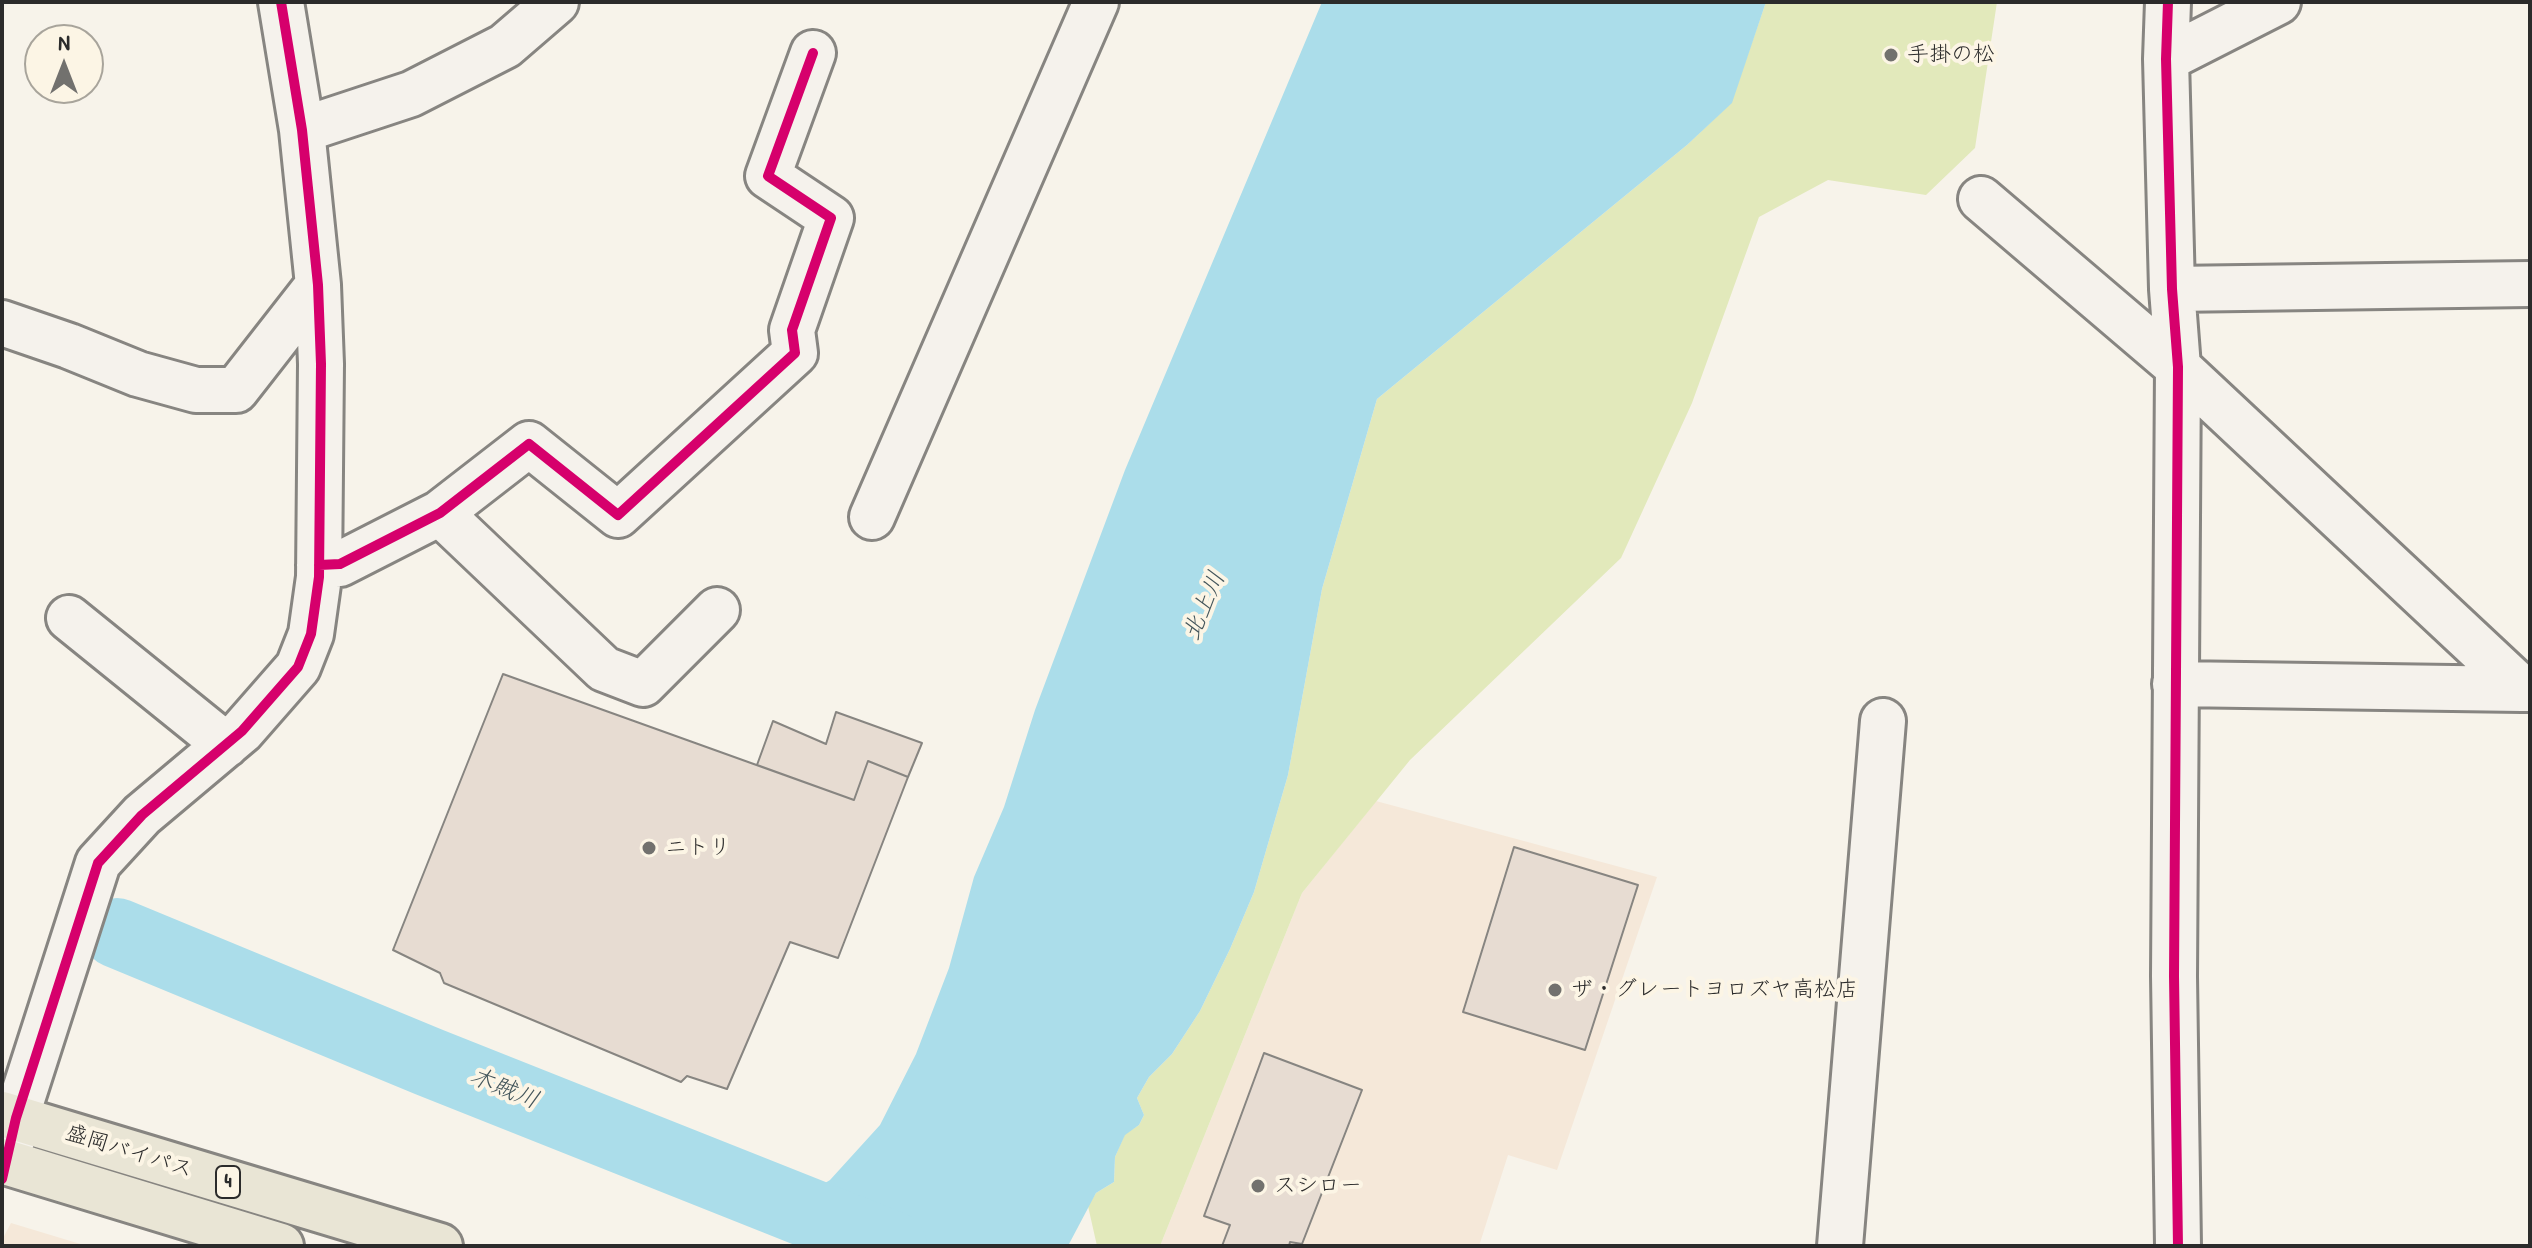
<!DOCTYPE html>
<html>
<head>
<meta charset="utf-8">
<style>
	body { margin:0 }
	#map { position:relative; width:2532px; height:1248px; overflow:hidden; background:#f7f3ea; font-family:"Patrick Hand",sans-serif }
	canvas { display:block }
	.frame { position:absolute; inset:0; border:4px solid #2b2b2b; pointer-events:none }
	.north { position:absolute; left:24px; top:24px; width:80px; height:80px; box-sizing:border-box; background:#fcf5e5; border:2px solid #a8a49b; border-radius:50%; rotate:0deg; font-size:22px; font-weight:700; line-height:32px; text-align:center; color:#2b2b2b }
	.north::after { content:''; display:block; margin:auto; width:28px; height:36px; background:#72716e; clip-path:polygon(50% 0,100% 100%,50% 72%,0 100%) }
</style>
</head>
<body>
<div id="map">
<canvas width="2532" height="1248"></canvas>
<div class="frame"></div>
<div class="north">N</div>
</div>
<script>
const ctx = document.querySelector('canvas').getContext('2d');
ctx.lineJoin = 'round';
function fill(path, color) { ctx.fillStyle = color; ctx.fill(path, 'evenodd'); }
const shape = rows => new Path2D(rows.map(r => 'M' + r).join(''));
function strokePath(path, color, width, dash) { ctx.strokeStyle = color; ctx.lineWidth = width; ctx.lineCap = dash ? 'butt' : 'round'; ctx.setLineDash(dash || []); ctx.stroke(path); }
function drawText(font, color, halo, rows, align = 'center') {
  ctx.font = font + ' "Patrick Hand","Klee One",sans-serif'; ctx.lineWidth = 8; ctx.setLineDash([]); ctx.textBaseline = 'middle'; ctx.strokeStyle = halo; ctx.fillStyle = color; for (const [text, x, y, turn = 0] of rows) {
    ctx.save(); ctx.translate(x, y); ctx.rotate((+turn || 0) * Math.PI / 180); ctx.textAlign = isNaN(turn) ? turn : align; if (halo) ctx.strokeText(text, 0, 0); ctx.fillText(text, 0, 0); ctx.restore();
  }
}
fill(shape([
	[1376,801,1657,877,1557,1170,1508,1155,1479,1246,1160,1246,1302,893],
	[11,1223,87,1246,2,1246,2,1240]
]), '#f5e8d9');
fill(shape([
	[1766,2,1997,2,1975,148,1926,195,1828,180,1759,217,1692,403,1621,558,1410,760,1302,893,1160,1246,1097,1246,1088,1206,1096,1193,1114,1182,1115,1157,1125,1134,1139,1125,1144,1115,1137,1098,1149,1077,1172,1054,1200,1011,1230,949,1254,892,1288,775,1322,589,1377,399,1687,145,1731,103]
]), '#e2e9bb');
fill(shape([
	[1322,2,1766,2,1732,103,1687,145,1377,399,1322,589,1288,775,1254,892,1230,949,1200,1011,1172,1054,1149,1077,1137,1098,1144,1115,1139,1125,1125,1135,1115,1157,1114,1182,1096,1193,1069,1244,797,1246,792,1233,782,1223,794,1198,807,1194,830,1180,880,1125,916,1054,949,968,974,877,1004,807,1035,710,1125,470]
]), '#abddea');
strokePath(shape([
	[117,933,429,1062,892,1246]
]), '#abddea', 70);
const building = shape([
	[503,674,854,800,868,761,908,777,838,958,790,942,727,1089,687,1076,681,1082,444,983,440,973,393,950,503,674],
	[836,712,922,743,908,777,868,761,854,800,757,765,773,721,826,744,836,712],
	[1514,847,1638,885,1585,1050,1463,1012,1514,847],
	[1264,1053,1362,1090,1302,1244,1290,1242,1289,1246,1222,1246,1230,1225,1204,1216,1264,1053]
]);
fill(building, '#e7dcd2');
strokePath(building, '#878581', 2);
const minor = shape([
	[2168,2,2166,59,2172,289,2178,367,2174,976,2178,1246],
	[2166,59,2278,2],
	[302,130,411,94,505,46,556,2],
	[1981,199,2178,367,2522,689,2530,689],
	[2172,289,2530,284],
	[2,323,69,346,138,374,196,390,236,390,318,285],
	[440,513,604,669,643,684,717,610],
	[872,517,1096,2],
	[319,565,340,564,440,513,529,444,618,515,795,353,792,330,831,218,768,176,813,53],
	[69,618,226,745],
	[2175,684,2522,689],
	[9,1155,16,1118,98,863,142,815,242,731,298,667,311,634,319,577,321,364,318,285,302,130,281,2],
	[1840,1246,1883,721]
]);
const highway = shape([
	[2,1114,440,1246],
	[2,1161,281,1246]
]);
strokePath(minor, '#878581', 50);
strokePath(highway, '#878581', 50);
strokePath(minor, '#f5f2ec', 44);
strokePath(highway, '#e9e5d5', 44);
strokePath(shape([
	[2168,2,2166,59,2172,289,2178,367,2174,976,2178,1246],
	[319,565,340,564,440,513,529,444,618,515,795,353,792,330,831,218,768,176,813,53],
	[2,1179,16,1118,98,863,142,815,242,731,298,667,311,634,319,577,321,364,318,285,302,130,281,2]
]), '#d6006c', 10);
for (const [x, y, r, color] of [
	[1891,55,8,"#72716e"],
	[649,848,8,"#72716e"],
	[1555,990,8,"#72716e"],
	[1258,1186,8,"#72716e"]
]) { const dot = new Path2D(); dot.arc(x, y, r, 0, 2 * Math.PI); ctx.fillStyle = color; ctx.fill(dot); strokePath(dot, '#fcf5e5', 3); }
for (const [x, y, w] of [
	[228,1182,24]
]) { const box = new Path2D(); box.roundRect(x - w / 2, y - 16, w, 32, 6); ctx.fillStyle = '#fcf5e5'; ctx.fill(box); strokePath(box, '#2b2b2b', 2); }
drawText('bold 20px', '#2b2b2b', null, [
	["4",228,1182]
]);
drawText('22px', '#2b2b2b', '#fcf5e5', [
	["手掛の松",1907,55],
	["ニトリ",665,848],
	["ザ・グレートヨロズヤ高松店",1571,990],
	["スシロー",1274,1186]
], 'left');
drawText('22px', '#2b2b2b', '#fcf5e5', [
	["盛岡バイパス",129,1152,17]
]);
drawText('italic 24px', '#43555b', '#fcf5e5', [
	["北上川",1205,606,-67],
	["木賊川",504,1089,22]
]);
</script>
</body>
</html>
